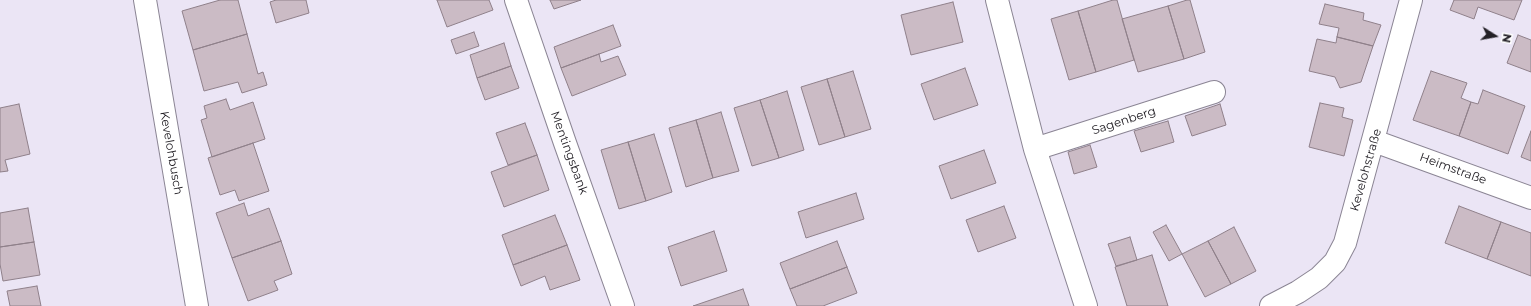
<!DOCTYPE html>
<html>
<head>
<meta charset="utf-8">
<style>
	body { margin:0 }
	#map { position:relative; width:1531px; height:306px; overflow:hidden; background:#ebe5f5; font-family:Montserrat,sans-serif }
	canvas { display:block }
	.north { position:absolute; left:1475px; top:16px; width:40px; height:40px; -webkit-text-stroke:3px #fff; paint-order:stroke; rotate:101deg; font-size:11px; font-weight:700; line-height:16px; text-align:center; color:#232026 }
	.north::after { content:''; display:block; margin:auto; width:14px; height:18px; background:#232026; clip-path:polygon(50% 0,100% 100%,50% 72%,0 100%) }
</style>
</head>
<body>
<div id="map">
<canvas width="1531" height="306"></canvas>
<div class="north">N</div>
</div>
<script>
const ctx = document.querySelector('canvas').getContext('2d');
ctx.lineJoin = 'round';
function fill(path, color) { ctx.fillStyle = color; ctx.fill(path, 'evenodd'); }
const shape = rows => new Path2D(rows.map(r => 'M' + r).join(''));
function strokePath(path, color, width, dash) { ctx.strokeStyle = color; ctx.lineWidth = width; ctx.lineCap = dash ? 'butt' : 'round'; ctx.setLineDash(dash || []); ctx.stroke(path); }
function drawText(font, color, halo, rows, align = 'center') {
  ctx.font = font + ' Montserrat,sans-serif'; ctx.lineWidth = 3.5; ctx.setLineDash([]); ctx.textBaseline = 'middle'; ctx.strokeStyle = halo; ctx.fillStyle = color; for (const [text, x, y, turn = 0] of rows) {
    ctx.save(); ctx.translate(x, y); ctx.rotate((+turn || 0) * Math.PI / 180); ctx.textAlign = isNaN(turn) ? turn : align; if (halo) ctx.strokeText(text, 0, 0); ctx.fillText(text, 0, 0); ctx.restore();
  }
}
const building = shape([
	[220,0,238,0,247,34,193,50,182,11,220,0],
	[276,0,306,0,309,13,276,23,270,2,276,0],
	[437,0,489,0,493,10,447,27,437,0],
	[550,0,581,0,554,9,550,0],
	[1113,0,1117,0,1134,60,1096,72,1078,11,1113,0],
	[1187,0,1190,0,1205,52,1184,59,1168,6,1187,0],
	[1454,0,1522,0,1514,20,1478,7,1474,19,1450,10,1454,0],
	[953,2,963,42,911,55,901,15,953,2],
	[1325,4,1364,13,1363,20,1381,25,1373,46,1337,37,1339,28,1319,24,1325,4],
	[1168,6,1184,59,1138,72,1122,19,1168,6],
	[1078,11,1096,72,1069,80,1051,19,1078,11],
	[613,25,621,46,561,68,554,47,613,25],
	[474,32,479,46,456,54,451,40,474,32],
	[247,34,258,74,263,72,267,85,242,93,238,82,204,91,193,50,247,34],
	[1518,35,1531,40,1531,72,1507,63,1518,35],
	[1337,37,1373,46,1361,82,1340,88,1335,77,1309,71,1317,39,1336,43,1337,37],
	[504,43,511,66,477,78,470,55,504,43],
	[599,54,601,62,618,56,626,75,572,96,561,68,599,54],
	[511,66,519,88,485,100,477,78,511,66],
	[965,68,978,105,934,120,921,84,965,68],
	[853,71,871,129,845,137,827,79,853,71],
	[1431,71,1467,83,1461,98,1471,102,1459,136,1413,120,1431,71],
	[827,79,845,137,819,145,801,87,827,79],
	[1483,90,1525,106,1508,154,1459,136,1471,102,1478,104,1483,90],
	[787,91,804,150,779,158,760,100,787,91],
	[226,99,230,110,253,102,265,139,212,157,201,120,207,118,204,106,226,99],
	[760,100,779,158,752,166,734,108,760,100],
	[1320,103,1344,108,1342,117,1353,120,1344,156,1309,147,1320,103],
	[19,104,30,154,5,160,8,171,0,172,0,108,19,104],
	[1220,104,1226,125,1192,136,1185,116,1220,104],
	[721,112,739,171,713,178,696,120,721,112],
	[696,120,713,178,686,187,669,128,696,120],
	[1168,121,1174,142,1141,152,1134,131,1168,121],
	[525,123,537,155,508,165,496,133,525,123],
	[1531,131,1531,161,1521,157,1531,131],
	[654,134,672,192,646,201,628,142,654,134],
	[628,142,646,201,619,209,601,150,628,142],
	[253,143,269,191,239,201,235,190,220,195,208,158,253,143],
	[1090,145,1097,167,1074,174,1068,152,1090,145],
	[984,150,996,183,951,199,939,166,984,150],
	[537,155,549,190,504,207,491,172,537,155],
	[856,193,864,219,806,238,798,212,856,193],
	[244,203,248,216,269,208,281,241,232,258,216,213,244,203],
	[1004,206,1016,238,978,252,966,220,1004,206],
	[1459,206,1501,222,1487,259,1445,243,1459,206],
	[28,208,34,242,0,247,0,213,28,208],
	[555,215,567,245,513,265,502,235,555,215],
	[1501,222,1531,233,1531,276,1487,259,1501,222],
	[1166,225,1182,254,1169,261,1153,232,1166,225],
	[1234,227,1256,271,1231,284,1208,241,1234,227],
	[714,231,727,271,681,286,668,247,714,231],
	[1130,237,1137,260,1116,266,1108,244,1130,237],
	[281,241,292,274,274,281,278,290,248,301,232,258,281,241],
	[837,241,847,267,790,289,780,263,837,241],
	[1208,241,1231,284,1205,297,1182,254,1208,241],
	[34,242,40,275,3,281,0,264,0,247,34,242],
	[567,245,580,280,550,290,545,276,521,286,513,265,567,245],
	[1152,255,1168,306,1127,306,1115,267,1152,255],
	[847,267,857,293,823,306,797,306,790,289,847,267],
	[37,286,41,306,10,306,7,291,37,286],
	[743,289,749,306,693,306,743,289]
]);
fill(building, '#cbbbc5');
strokePath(building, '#8f808a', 1);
const minor = shape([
	[145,0,197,306],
	[516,0,565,143,623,306],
	[997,0,1035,149,1086,306],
	[1374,141,1531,198],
	[1035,149,1214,92],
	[1271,306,1298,292,1319,278,1335,262,1345,243,1411,0]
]);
strokePath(minor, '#8b8594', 24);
strokePath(minor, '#fff', 22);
drawText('12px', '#232026', '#fff', [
	["Sagenberg",1124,121,-18],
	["Kevelohbusch",171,153,80],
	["Mentingsbank",569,153,70],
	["Heimstraße",1453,169,20],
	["Kevelohstraße",1366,170,-74]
]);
</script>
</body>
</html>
